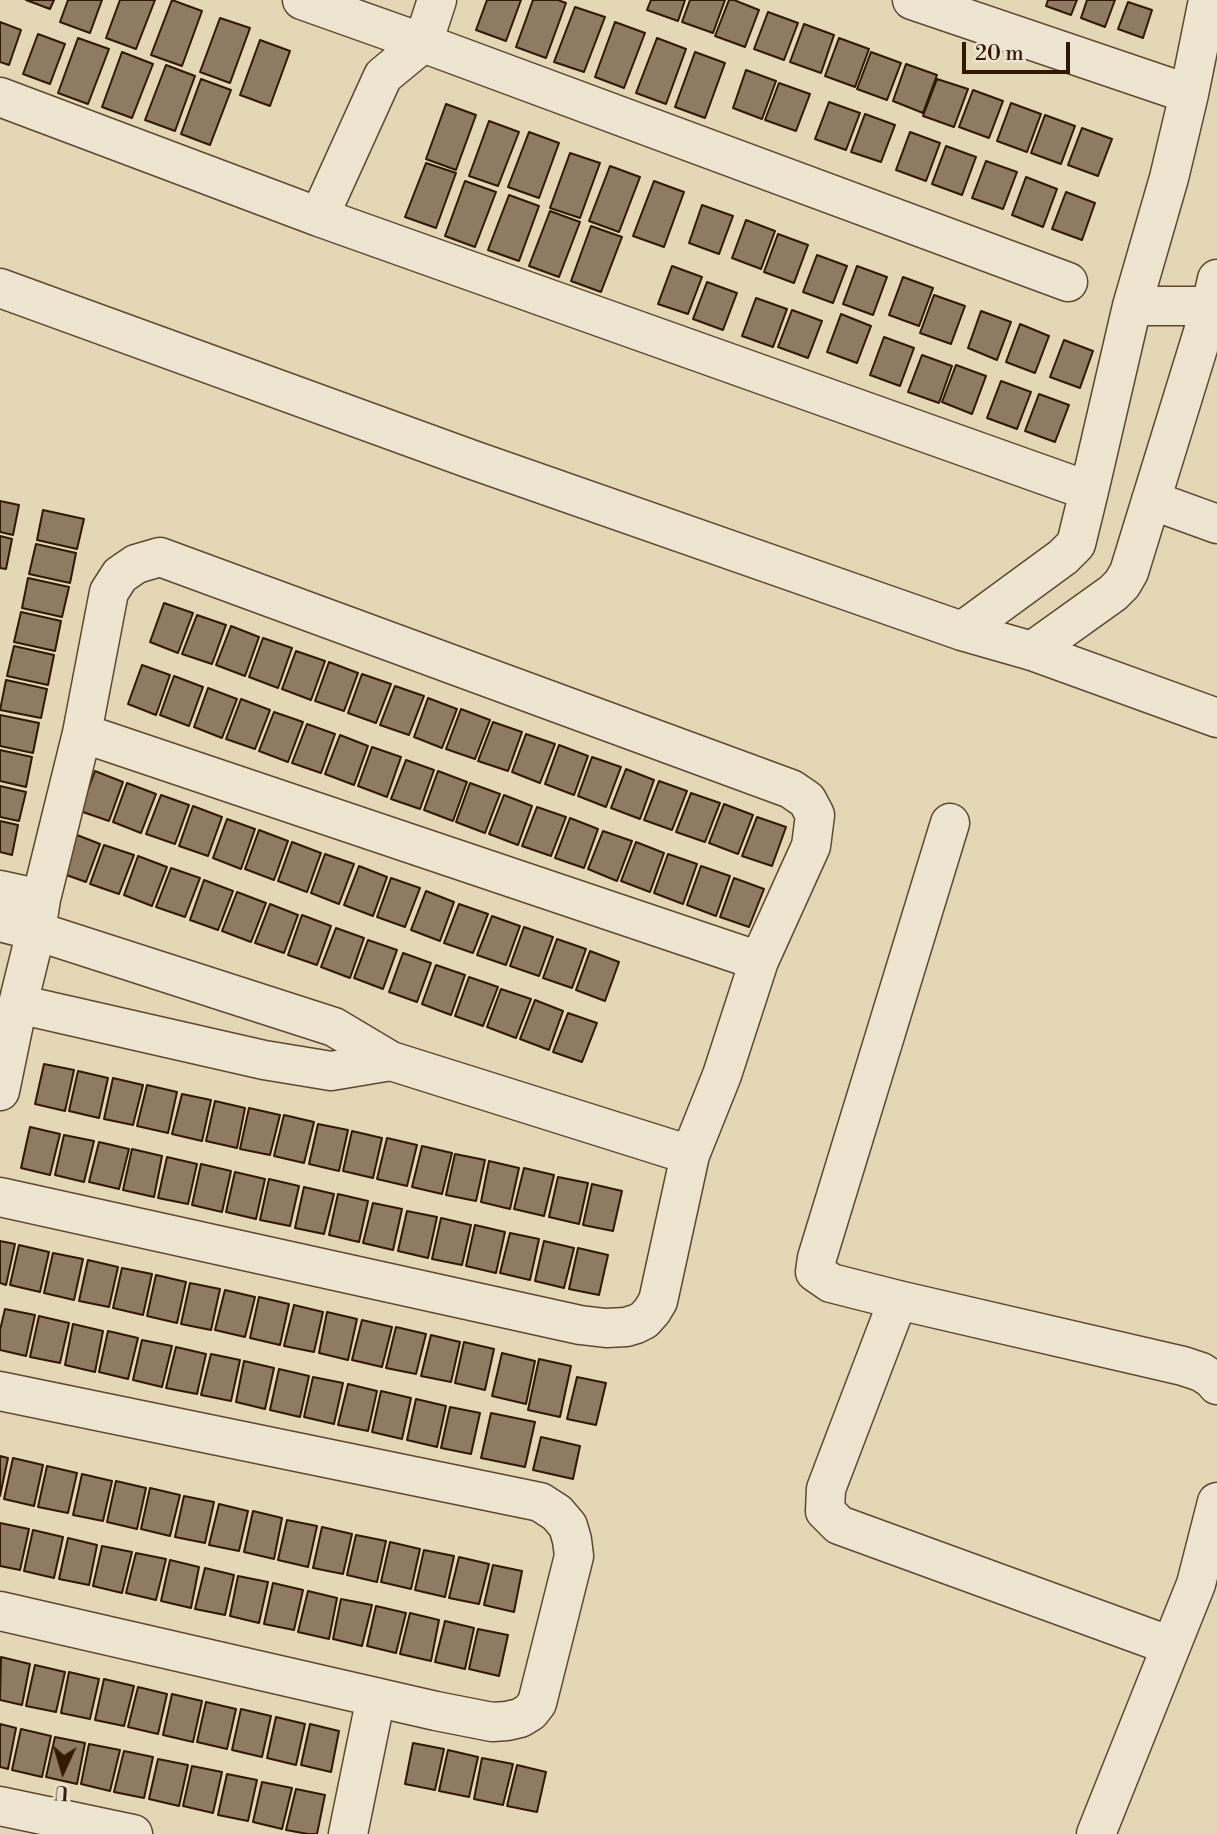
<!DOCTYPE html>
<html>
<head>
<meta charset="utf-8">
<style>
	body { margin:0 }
	#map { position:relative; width:1217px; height:1834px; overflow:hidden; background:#e3d7b6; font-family:"Libre Bodoni",serif }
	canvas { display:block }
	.north { position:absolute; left:28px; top:1736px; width:70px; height:70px; -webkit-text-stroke:5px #ede5d0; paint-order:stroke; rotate:184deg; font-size:19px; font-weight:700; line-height:28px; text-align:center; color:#321804 }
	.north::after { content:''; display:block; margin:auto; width:24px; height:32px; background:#321804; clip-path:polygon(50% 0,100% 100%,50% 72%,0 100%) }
	.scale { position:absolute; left:962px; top:42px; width:108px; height:32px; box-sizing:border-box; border:4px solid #321804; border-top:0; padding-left:9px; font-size:21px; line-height:24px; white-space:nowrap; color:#321804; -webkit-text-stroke:5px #ede5d0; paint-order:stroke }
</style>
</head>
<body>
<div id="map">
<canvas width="1217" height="1834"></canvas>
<div class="north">U</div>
<div class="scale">20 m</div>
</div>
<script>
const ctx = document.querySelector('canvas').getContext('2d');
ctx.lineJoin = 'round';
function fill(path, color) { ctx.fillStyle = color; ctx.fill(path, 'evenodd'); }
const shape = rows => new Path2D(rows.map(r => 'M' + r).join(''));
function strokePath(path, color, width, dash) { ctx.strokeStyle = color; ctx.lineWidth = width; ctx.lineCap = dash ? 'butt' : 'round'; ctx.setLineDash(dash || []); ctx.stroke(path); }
const building = shape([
	[26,0,54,0,50,9,26,0],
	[68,0,102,0,90,33,60,22,68,0],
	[120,0,155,0,136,49,106,38,120,0],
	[172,0,202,11,182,66,151,55,172,0],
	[487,0,521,0,506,41,476,30,487,0],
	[533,0,558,0,566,3,546,58,516,47,533,0],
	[651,0,685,0,678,21,647,10,651,0],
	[690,0,725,0,713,33,682,22,690,0],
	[729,0,734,0,759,10,745,47,715,36,729,0],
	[1048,0,1077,0,1071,15,1046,6,1048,0],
	[1087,0,1115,0,1105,27,1081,18,1087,0],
	[1128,2,1152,10,1143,38,1118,29,1128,2],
	[575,7,605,17,584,72,554,62,575,7],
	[768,12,798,23,784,60,754,49,768,12],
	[220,18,250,28,230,83,200,72,220,18],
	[0,22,21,30,9,65,0,62,0,22],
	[615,22,645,33,624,88,595,77,615,22],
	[804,24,834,35,821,73,790,62,804,24],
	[38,34,65,44,50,84,23,74,38,34],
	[78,38,109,49,88,104,58,93,78,38],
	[657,38,686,49,666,104,636,93,657,38],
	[839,38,869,49,855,87,825,76,839,38],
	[260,40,290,51,270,106,240,95,260,40],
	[122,52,153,64,132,118,102,107,122,52],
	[695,52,725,63,705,118,675,107,695,52],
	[871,52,901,63,887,100,857,89,871,52],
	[906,64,937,75,923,113,893,101,906,64],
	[166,65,195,76,175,131,145,120,166,65],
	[746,70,776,81,762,119,733,108,746,70],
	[201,79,231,90,210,145,181,134,201,79],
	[937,79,968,89,954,127,923,116,937,79],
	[779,83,810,94,796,131,765,120,779,83],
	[973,90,1003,101,989,138,959,127,973,90],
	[829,102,860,113,846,150,815,139,829,102],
	[1011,103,1041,114,1027,152,997,141,1011,103],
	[446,104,476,115,456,170,426,159,446,104],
	[865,114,895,125,881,162,851,152,865,114],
	[1045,115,1075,126,1061,164,1031,153,1045,115],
	[489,121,519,132,498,186,469,176,489,121],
	[1082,128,1112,139,1098,176,1068,165,1082,128],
	[529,132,559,143,539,198,508,187,529,132],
	[910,132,940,143,926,181,896,170,910,132],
	[946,146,976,157,962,195,932,184,946,146],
	[570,153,600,163,580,218,550,208,570,153],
	[986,161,1017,172,1003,209,972,198,986,161],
	[426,163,456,173,436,228,405,217,426,163],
	[610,166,640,177,619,232,589,221,610,166],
	[1026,177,1057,189,1043,227,1012,215,1026,177],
	[465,181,496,192,475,247,445,236,465,181],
	[654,181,684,192,664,247,633,236,654,181],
	[1066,192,1095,203,1082,240,1052,229,1066,192],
	[509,195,539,206,519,261,488,250,509,195],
	[702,205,733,216,719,254,689,243,702,205],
	[550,211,580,222,559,277,529,266,550,211],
	[746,220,775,231,761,269,732,258,746,220],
	[591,226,622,237,601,292,571,281,591,226],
	[778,234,808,245,794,283,764,272,778,234],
	[817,255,847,266,833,303,803,292,817,255],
	[672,266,702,277,688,314,658,304,672,266],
	[857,266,887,277,873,315,843,304,857,266],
	[903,277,933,288,919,326,889,315,903,277],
	[707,282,737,293,723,330,693,319,707,282],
	[934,295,965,306,951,344,920,333,934,295],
	[756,298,787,309,773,347,742,336,756,298],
	[792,310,822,321,808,358,778,347,792,310],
	[981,311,1011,322,997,360,968,348,981,311],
	[841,314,871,326,857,363,827,352,841,314],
	[1020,324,1049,336,1035,373,1006,362,1020,324],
	[884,337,914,348,900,386,870,375,884,337],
	[1064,340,1093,351,1080,388,1050,377,1064,340],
	[922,355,952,366,939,403,908,392,922,355],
	[956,365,986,376,972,414,942,402,956,365],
	[1001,381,1031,392,1017,429,987,418,1001,381],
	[1039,394,1069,405,1055,442,1025,431,1039,394],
	[0,501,19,505,13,535,0,532,0,501],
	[43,510,84,519,77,549,37,540,43,510],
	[0,536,12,539,6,569,0,568,0,536],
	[36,544,76,553,70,583,29,574,36,544],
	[28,578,69,587,62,617,22,608,28,578],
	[164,603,193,613,178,653,150,642,164,603],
	[21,612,61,621,55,651,14,642,21,612],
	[197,615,226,625,212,664,182,654,197,615],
	[231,626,259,637,245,676,216,665,231,626],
	[263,638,292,648,278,688,249,677,263,638],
	[14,646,54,655,48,685,7,676,14,646],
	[296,651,325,661,311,700,282,689,296,651],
	[329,662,358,673,344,711,315,701,329,662],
	[142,665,170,675,156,715,128,704,142,665],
	[362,674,391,684,376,723,348,713,362,674],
	[174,676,203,687,189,726,160,715,174,676],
	[6,680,47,689,41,718,0,710,6,680],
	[395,686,424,696,409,735,380,725,395,686],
	[208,688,237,699,222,738,194,727,208,688],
	[428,698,457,709,442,748,414,737,428,698],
	[241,699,270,710,255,749,226,739,241,699],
	[461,709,490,720,475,759,446,749,461,709],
	[274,712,303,722,288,762,259,751,274,712],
	[0,715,39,723,33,753,0,746,0,715],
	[493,722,522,732,508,771,478,761,493,722],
	[307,724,335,734,321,773,292,763,307,724],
	[526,734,555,744,540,783,512,772,526,734],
	[340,735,368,746,354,785,325,774,340,735],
	[559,745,588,756,574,795,545,784,559,745],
	[372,747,401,757,387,797,358,786,372,747],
	[0,750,32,757,26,787,0,781,0,750],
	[592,757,621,767,606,807,578,796,592,757],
	[406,760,434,770,420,809,391,799,406,760],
	[626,769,654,780,640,819,611,808,626,769],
	[95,771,123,782,109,821,80,811,95,771],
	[438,771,467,782,453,821,424,810,438,771],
	[659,781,687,791,672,830,644,820,659,781],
	[127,783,156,794,141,833,113,822,127,783],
	[470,783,500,794,485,833,456,822,470,783],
	[0,786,26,792,19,821,0,817,0,786],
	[691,793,720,803,705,842,676,832,691,793],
	[161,795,189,805,175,844,146,834,161,795],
	[504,795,532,806,518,845,489,834,504,795],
	[724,804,753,815,738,854,709,843,724,804],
	[193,806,222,817,208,856,179,846,193,806],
	[537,807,566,817,551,856,522,846,537,807],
	[757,817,786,827,772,866,742,856,757,817],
	[570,818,598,829,584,868,555,858,570,818],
	[227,819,255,829,241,869,213,858,227,819],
	[0,821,18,825,12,855,0,852,0,821],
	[259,830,288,841,274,880,245,869,259,830],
	[603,831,632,841,617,881,588,869,603,831],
	[72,833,100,844,86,882,58,872,72,833],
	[292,842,321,853,307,892,278,881,292,842],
	[636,842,664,853,650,892,621,881,636,842],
	[104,845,134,855,119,894,90,884,104,845],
	[325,854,354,864,339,904,311,893,325,854],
	[668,854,697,864,683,904,654,893,668,854],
	[138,856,167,867,152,906,124,895,138,856],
	[359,866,387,877,373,916,344,905,359,866],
	[701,866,730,876,716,916,687,905,701,866],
	[171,868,200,878,185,917,156,907,171,868],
	[391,878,420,888,405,927,377,917,391,878],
	[734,878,764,889,749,927,720,917,734,878],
	[204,880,233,891,218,930,190,920,204,880],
	[426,891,454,902,440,941,411,930,426,891],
	[237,892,266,903,251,942,222,931,237,892],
	[270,904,298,915,284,953,255,943,270,904],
	[459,904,488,914,473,953,444,943,459,904],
	[302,915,331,926,317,965,288,955,302,915],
	[492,916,520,926,506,965,477,955,492,916],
	[524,927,553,937,539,976,510,966,524,927],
	[336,928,364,938,350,978,321,967,336,928],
	[557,939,586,949,572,988,543,978,557,939],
	[368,940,397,950,383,989,354,978,368,940],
	[590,951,619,962,605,1001,576,990,590,951],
	[403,953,431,963,417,1002,389,992,403,953],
	[436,965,465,975,451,1015,422,1004,436,965],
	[469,977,498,987,483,1026,455,1016,469,977],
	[501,989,531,999,516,1038,487,1027,501,989],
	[535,1000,563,1011,549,1050,520,1039,535,1000],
	[568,1013,597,1023,582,1062,553,1052,568,1013],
	[44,1064,74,1070,65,1111,35,1104,44,1064],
	[78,1071,108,1078,99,1118,69,1111,78,1071],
	[113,1078,143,1085,133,1125,104,1119,113,1078],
	[147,1085,177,1092,168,1133,137,1126,147,1085],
	[182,1094,211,1100,202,1141,172,1134,182,1094],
	[215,1101,245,1108,237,1148,206,1141,215,1101],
	[249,1108,280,1115,270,1155,240,1149,249,1108],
	[284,1115,314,1122,304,1163,274,1156,284,1115],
	[318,1124,348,1130,339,1171,309,1164,318,1124],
	[30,1127,60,1134,50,1175,21,1168,30,1127],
	[352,1131,382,1138,373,1178,343,1171,352,1131],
	[64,1135,94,1141,84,1182,55,1175,64,1135],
	[387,1138,417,1145,407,1186,377,1179,387,1138],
	[99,1142,129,1149,119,1189,89,1182,99,1142],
	[422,1146,452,1153,442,1194,412,1187,422,1146],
	[132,1149,162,1156,154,1197,123,1190,132,1149],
	[455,1154,485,1160,476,1201,446,1195,455,1154],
	[167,1157,197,1164,188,1204,158,1198,167,1157],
	[489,1161,519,1168,510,1209,481,1202,489,1161],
	[201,1164,231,1171,222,1212,192,1205,201,1164],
	[524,1168,554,1175,544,1216,514,1209,524,1168],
	[235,1172,265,1179,256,1219,226,1212,235,1172],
	[558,1177,588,1183,579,1224,549,1217,558,1177],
	[269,1179,299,1186,290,1226,260,1220,269,1179],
	[592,1184,622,1191,613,1231,583,1225,592,1184],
	[304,1187,334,1194,324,1234,295,1228,304,1187],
	[338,1194,368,1201,359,1242,329,1235,338,1194],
	[373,1203,402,1209,393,1250,363,1243,373,1203],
	[407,1211,437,1217,428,1258,398,1251,407,1211],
	[441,1218,471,1225,462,1265,432,1259,441,1218],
	[475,1225,505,1232,496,1273,466,1266,475,1225],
	[510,1233,539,1239,530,1280,500,1273,510,1233],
	[0,1241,15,1244,6,1285,0,1283,0,1241],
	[544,1241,574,1248,564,1288,535,1281,544,1241],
	[19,1245,49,1252,40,1292,10,1285,19,1245],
	[578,1248,608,1255,599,1295,569,1289,578,1248],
	[53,1253,83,1259,74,1300,44,1293,53,1253],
	[88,1260,118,1267,109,1307,79,1301,88,1260],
	[122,1268,152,1274,143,1315,113,1308,122,1268],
	[156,1275,186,1282,177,1323,147,1316,156,1275],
	[190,1283,220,1289,211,1330,181,1324,190,1283],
	[225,1290,255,1297,245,1337,215,1330,225,1290],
	[259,1297,289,1304,280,1345,250,1338,259,1297],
	[294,1305,323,1312,314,1352,284,1346,294,1305],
	[5,1309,35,1315,26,1356,0,1350,0,1330,5,1309],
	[327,1312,357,1319,348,1360,319,1353,327,1312],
	[39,1316,69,1323,60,1363,30,1357,39,1316],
	[362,1320,392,1327,382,1367,352,1360,362,1320],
	[73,1324,103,1331,95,1372,65,1365,73,1324],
	[396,1327,426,1334,416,1374,386,1368,396,1327],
	[108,1331,138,1338,128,1379,99,1372,108,1331],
	[431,1335,460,1342,451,1382,421,1376,431,1335],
	[142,1340,172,1346,162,1387,133,1380,142,1340],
	[464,1342,494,1349,485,1390,455,1383,464,1342],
	[176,1347,206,1354,197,1394,166,1388,176,1347],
	[502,1353,535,1361,526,1404,492,1396,502,1353],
	[211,1354,240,1360,231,1401,201,1395,211,1354],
	[539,1359,571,1366,560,1417,528,1410,539,1359],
	[244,1361,274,1368,265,1409,236,1402,244,1361],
	[279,1369,309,1376,300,1417,270,1410,279,1369],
	[313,1377,343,1383,334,1424,304,1417,313,1377],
	[577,1377,606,1383,596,1425,567,1419,577,1377],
	[348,1384,377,1391,368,1431,338,1425,348,1384],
	[381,1391,411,1398,402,1439,372,1432,381,1391],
	[416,1399,446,1406,437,1447,407,1440,416,1399],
	[450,1407,480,1413,471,1454,441,1448,450,1407],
	[491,1413,535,1422,525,1467,481,1458,491,1413],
	[541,1437,580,1446,573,1479,533,1470,541,1437],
	[0,1456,8,1458,0,1496,0,1456],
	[13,1458,43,1465,34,1506,4,1499,13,1458],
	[47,1466,77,1473,68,1513,38,1507,47,1466],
	[82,1474,112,1481,103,1521,73,1515,82,1474],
	[116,1481,146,1488,137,1529,107,1522,116,1481],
	[150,1488,180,1495,170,1536,141,1529,150,1488],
	[184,1496,214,1502,205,1543,175,1537,184,1496],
	[219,1504,248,1511,239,1551,209,1545,219,1504],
	[253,1511,282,1518,274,1559,244,1552,253,1511],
	[287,1520,317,1526,308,1567,278,1560,287,1520],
	[0,1523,29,1529,20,1570,0,1566,0,1523],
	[322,1527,352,1534,343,1574,313,1568,322,1527],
	[33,1530,63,1537,54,1578,24,1571,33,1530],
	[356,1535,386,1541,377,1582,347,1575,356,1535],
	[68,1538,97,1545,89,1585,59,1579,68,1538],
	[390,1542,420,1549,411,1589,381,1582,390,1542],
	[102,1546,132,1552,122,1593,93,1586,102,1546],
	[424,1550,454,1556,445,1597,415,1590,424,1550],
	[136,1553,166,1559,156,1600,126,1593,136,1553],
	[459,1557,489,1564,479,1604,449,1598,459,1557],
	[170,1560,199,1567,191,1608,161,1601,170,1560],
	[493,1565,522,1571,514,1612,484,1605,493,1565],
	[205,1568,234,1575,225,1615,195,1609,205,1568],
	[238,1576,268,1582,259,1623,230,1616,238,1576],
	[273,1583,303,1590,294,1630,264,1624,273,1583],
	[308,1591,337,1598,329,1639,298,1632,308,1591],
	[341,1599,372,1605,362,1646,333,1639,341,1599],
	[376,1606,406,1613,396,1653,367,1646,376,1606],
	[410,1613,439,1620,431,1661,400,1654,410,1613],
	[445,1621,474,1628,465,1669,435,1662,445,1621],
	[478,1629,508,1635,499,1676,469,1669,478,1629],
	[1,1657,30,1664,22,1705,0,1700,1,1657],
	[35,1665,65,1672,56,1712,26,1706,35,1665],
	[69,1672,99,1679,90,1719,61,1713,69,1672],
	[104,1679,134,1686,124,1726,95,1720,104,1679],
	[138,1687,167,1694,158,1734,128,1727,138,1687],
	[172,1694,202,1701,193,1742,163,1735,172,1694],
	[206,1702,236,1709,227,1749,197,1742,206,1702],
	[241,1709,271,1716,262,1757,232,1750,241,1709],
	[276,1717,305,1724,296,1765,267,1758,276,1717],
	[0,1724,16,1728,8,1769,0,1767,0,1724],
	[310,1724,339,1731,331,1772,301,1765,310,1724],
	[21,1729,51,1736,42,1777,12,1770,21,1729],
	[55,1737,85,1743,77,1784,46,1777,55,1737],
	[413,1743,444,1749,435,1790,405,1784,413,1743],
	[89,1744,120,1750,110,1791,81,1784,89,1744],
	[448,1750,478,1757,469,1797,439,1791,448,1750],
	[124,1751,153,1757,144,1798,114,1792,124,1751],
	[482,1758,513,1764,503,1805,474,1799,482,1758],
	[158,1759,188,1765,179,1806,149,1799,158,1759],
	[517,1765,546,1772,537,1812,507,1806,517,1765],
	[192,1766,222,1772,213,1813,183,1806,192,1766],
	[227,1774,257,1780,248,1821,218,1815,227,1774],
	[262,1782,292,1788,282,1829,253,1822,262,1782],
	[296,1789,325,1795,317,1834,308,1834,286,1830,296,1789]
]);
fill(building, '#8e7b61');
strokePath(building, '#321804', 2);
const street = shape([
	[302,0,423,43,1068,282],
	[437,0,423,43,383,76,319,217,1089,491],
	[912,0,1189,94],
	[0,97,319,217],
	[0,288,473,460,962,631,1032,651,1217,718],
	[1132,306,1211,306,1217,308],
	[1151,500,1217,524],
	[962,631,1063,557,1076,544,1089,491,1132,306,1169,178,1189,94,1208,0],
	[1032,651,1113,593,1122,584,1129,572,1211,306,1217,279],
	[82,733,759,961],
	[950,823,817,1258,815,1272,831,1283,898,1300,1183,1366,1201,1372,1212,1379,1217,1385],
	[0,890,41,899],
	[0,922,36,931,334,1027,391,1061,690,1155],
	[18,1004,264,1060,331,1071,391,1061],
	[0,1091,18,1004,36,931,41,899,82,733,109,592,120,575,136,564,160,557,791,789,807,800,815,815,811,846,759,961,722,1075,690,1155,658,1301,652,1311,644,1320,636,1324,626,1327,606,1328,580,1325,0,1197],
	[898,1300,826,1489,825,1511,839,1525,1171,1646],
	[0,1391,540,1502,557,1513,568,1526,572,1540,574,1556,537,1703,530,1712,520,1718,507,1721,492,1722,436,1711,0,1611],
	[0,1806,133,1834],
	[348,1834,376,1697],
	[1096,1834,1196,1584,1217,1502]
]);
strokePath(street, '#5e4830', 41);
strokePath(street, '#ede5d0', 38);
</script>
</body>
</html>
